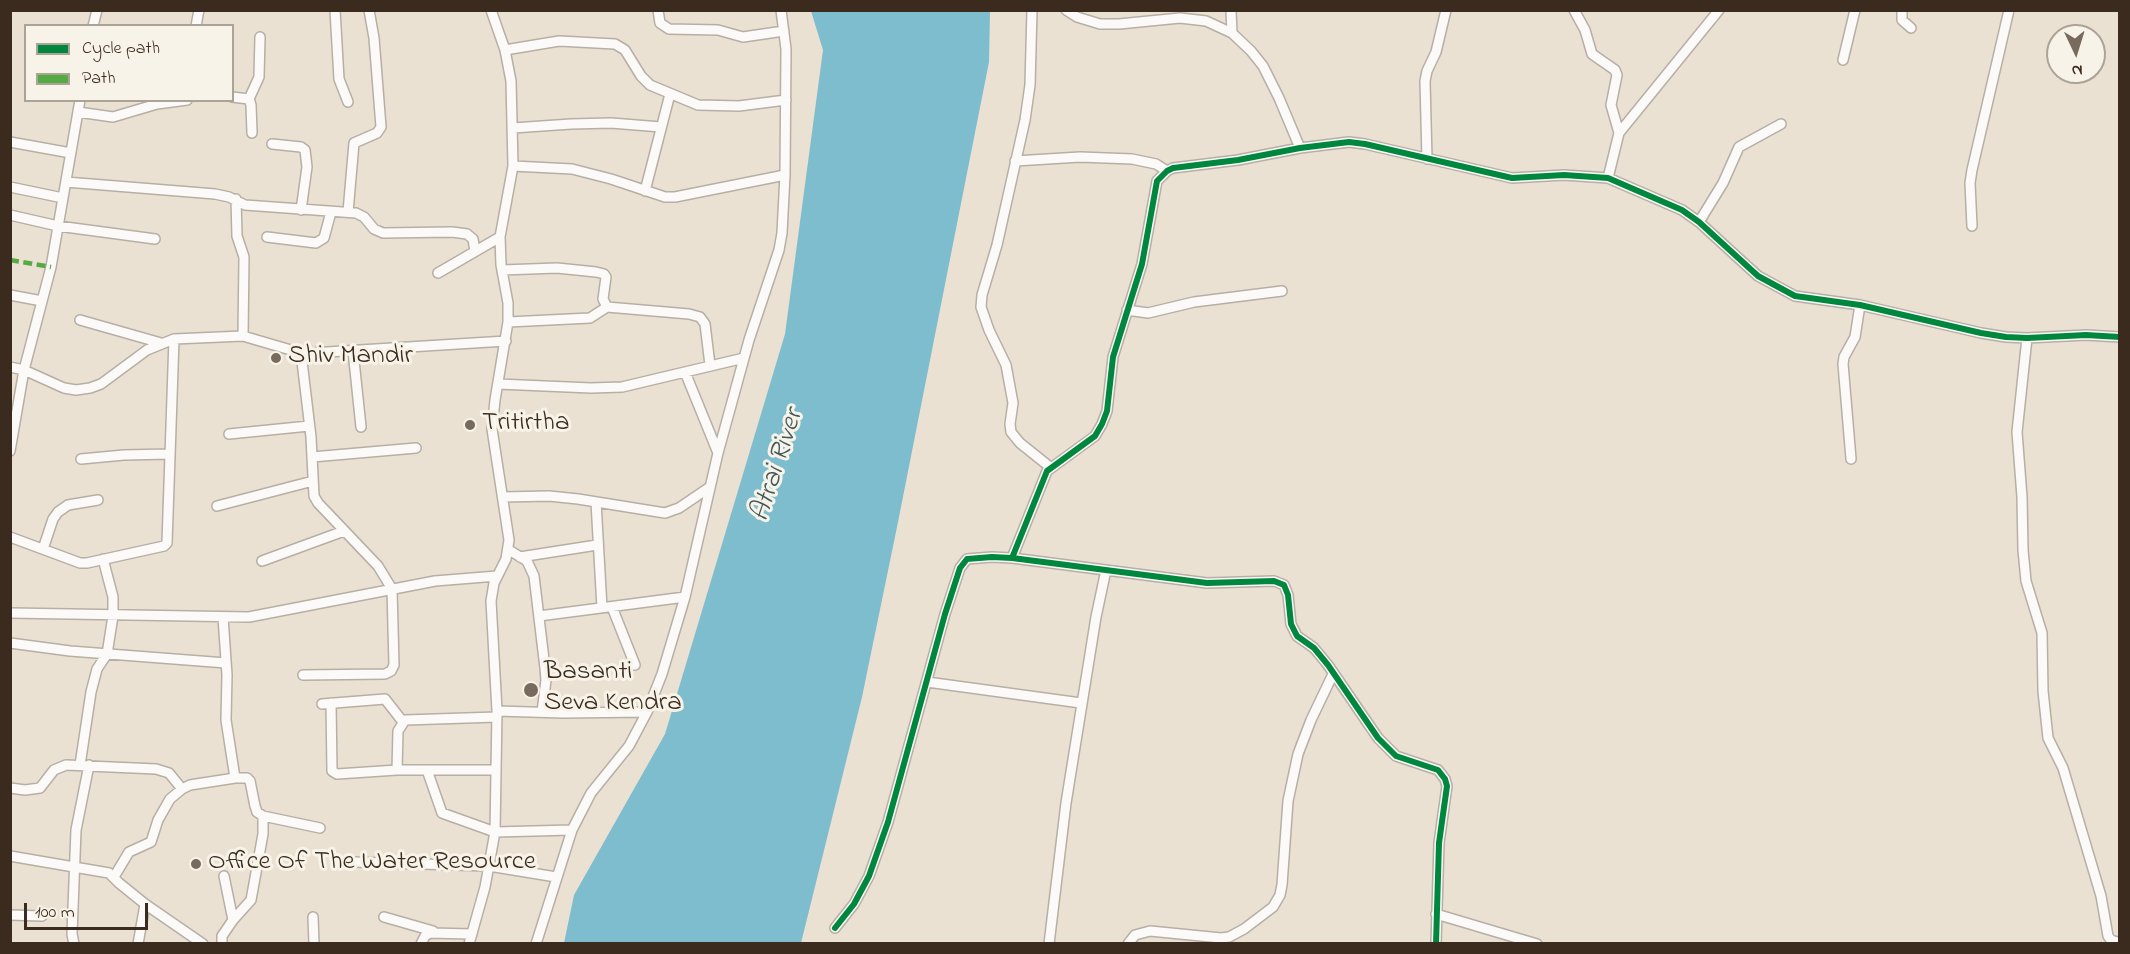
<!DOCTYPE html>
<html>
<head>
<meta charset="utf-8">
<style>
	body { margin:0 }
	#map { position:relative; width:2130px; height:954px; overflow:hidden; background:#eae1d3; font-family:"Indie Flower",sans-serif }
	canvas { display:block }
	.frame { position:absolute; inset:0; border:12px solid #3b2a1e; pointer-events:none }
	.legend { position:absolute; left:24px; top:24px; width:210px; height:78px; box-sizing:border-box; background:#f7f3e8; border:2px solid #aca397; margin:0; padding:8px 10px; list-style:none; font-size:18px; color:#3b2a1e }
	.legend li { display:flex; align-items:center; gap:12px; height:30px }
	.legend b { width:30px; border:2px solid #aca397 }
	.north { position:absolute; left:2046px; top:24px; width:60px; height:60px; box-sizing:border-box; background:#f7f3e8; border:2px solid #aca397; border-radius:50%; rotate:176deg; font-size:16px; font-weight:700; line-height:24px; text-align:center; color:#3b2a1e }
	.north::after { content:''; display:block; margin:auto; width:21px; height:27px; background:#786a5d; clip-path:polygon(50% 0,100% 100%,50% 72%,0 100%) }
	.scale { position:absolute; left:24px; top:903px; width:124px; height:27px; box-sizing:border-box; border:3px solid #3b2a1e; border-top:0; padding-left:8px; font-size:18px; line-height:21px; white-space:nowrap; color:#3b2a1e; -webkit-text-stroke:4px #f7f3e8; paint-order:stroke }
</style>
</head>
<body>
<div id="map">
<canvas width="2130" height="954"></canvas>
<div class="frame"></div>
<ul class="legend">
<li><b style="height:8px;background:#00873e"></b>Cycle path</li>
<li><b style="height:8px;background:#55ab43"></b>Path</li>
</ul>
<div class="north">N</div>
<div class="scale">100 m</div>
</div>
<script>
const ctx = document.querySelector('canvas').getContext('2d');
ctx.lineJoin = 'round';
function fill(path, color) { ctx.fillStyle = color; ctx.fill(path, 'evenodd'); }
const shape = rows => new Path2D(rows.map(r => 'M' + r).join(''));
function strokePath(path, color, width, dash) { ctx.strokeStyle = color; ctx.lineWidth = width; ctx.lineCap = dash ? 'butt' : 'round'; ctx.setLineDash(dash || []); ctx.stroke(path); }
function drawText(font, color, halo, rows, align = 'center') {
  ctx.font = font + ' "Indie Flower",sans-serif'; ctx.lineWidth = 6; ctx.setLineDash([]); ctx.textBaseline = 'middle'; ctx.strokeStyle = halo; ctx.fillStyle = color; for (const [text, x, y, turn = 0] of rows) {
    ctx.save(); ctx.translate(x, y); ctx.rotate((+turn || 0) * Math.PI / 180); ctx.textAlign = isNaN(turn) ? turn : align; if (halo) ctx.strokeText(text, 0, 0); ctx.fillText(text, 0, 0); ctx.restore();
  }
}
fill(shape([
	[811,11,990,11,989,62,897,527,862,697,801,943,564,943,574,895,665,734,785,334,823,50]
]), '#7dbdce');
const minor = shape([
	[335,10,339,79,348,102],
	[658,10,660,23,669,29,718,30,743,37,784,31],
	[1032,10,1030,85,1025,120,997,245,982,295,981,307,989,330,1006,365,1013,403,1010,424,1011,432,1020,443,1050,467],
	[1066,10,1077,17,1100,24,1119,24,1180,18,1206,21,1232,33,1251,51,1263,66,1279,98,1300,148],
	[1231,10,1232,33],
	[1574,10,1585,30,1592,54,1615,70,1617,75,1611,105,1619,133],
	[1902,10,1902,20,1911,28],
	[93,26,97,10],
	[196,26,199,10],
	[505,50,559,41,615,44,625,50,641,76,650,85,698,105,739,106,786,100],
	[1843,60,1855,10],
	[232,97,249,99,251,105,252,133],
	[249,99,259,77,260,37],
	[78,112,113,117,157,104,187,100],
	[513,128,571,124,611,123,661,127],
	[10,142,71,153],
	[272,144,301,147,305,150,307,167,301,210],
	[1427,159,1425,81,1427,71,1436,52,1446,10],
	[1015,161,1080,157,1132,159,1156,164,1167,171],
	[513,166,572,169,611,179,665,197,675,197,785,175],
	[1608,178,1619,133,1719,10],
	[66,182,215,194,229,197,245,205,356,213,364,217,374,229,383,233,452,232,467,234,473,239,475,251],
	[10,187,63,198],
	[645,191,670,94],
	[236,199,237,236,244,257,243,336],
	[348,212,354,143,377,133,381,127,374,38,369,10],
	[10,215,58,226,155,239],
	[1699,222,1723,183,1739,147,1781,124],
	[1972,226,1970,183,1972,170,2009,10],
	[267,237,316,243,324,238,331,212],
	[502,270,557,268,596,272,604,274,606,277,603,299,607,307,689,314,700,317,705,324,710,365],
	[438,273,500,237],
	[10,295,42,301],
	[1127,310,1148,313,1194,302,1282,291],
	[80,320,161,343],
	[508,322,590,318,607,307],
	[2027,338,2017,432,2022,497,2023,550,2026,581,2042,633,2043,691,2048,738,2063,768,2101,896,2108,936,2111,940,2120,943],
	[353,351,361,427],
	[301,353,311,437,314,496,318,503,378,566,392,589,394,665,391,671,385,674,303,675],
	[10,367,24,370,64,388,76,390,90,388,101,384,147,350,174,339,243,336,301,353,311,353,506,341],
	[685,372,718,453],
	[498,384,591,388,622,387,744,358],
	[229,434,309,426],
	[10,451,24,370,51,267,80,100],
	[312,457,416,448],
	[81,459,124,455,169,454],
	[1851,459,1843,364,1844,357,1855,337,1860,305],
	[503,497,549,496,578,499,665,513,679,508,710,487],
	[596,502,602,608],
	[217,506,313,481],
	[10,537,80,563,87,563,164,546,167,543,174,339],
	[43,549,53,519,58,512,68,505,98,500],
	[509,550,527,561,534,576,545,668,546,680,542,712],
	[520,557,597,545],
	[1012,558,1047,471,1095,436,1102,424,1107,411,1113,357,1142,264,1157,181,1167,171,1173,168,1238,160,1300,148,1349,142,1365,144,1512,178,1564,175,1608,178,1682,210,1699,222,1758,276,1795,296,1860,305,1981,333,2006,337,2027,338,2086,335,2120,337],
	[262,561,344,531],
	[612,607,635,665],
	[10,613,249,617,435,581,497,576],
	[539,616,685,597],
	[223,617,227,675,226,720,235,778],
	[10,643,70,651,226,663],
	[927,682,1081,703],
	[331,703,332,771,337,774,397,770,496,770],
	[322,704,385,699,403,722],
	[497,711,563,713,647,712],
	[80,765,91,692,97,669,107,654,113,616,113,597,103,559],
	[397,770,398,731,405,720,497,717],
	[427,770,442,813,495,832,572,830],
	[10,788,25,790,40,788,54,770,66,765,156,769,169,773,182,789],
	[10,856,109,873,119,883,145,904,203,944],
	[353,862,489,866,556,877],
	[114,877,129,852,151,842,158,820,170,799,182,789,190,785,235,778,247,778,250,781,255,806,257,812,263,816,320,828],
	[1436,914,1537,944],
	[10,915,42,916],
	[313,917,314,944],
	[384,917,433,931],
	[233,920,251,900,263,834,263,816],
	[835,928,854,904,869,876,888,822,945,614,960,568,967,559,992,557,1012,558,1207,583,1274,581,1284,585,1288,595,1291,624,1297,636,1314,648,1328,665,1378,738,1396,756,1438,770,1445,779,1447,786,1439,843,1436,944],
	[74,944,72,934,76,830,89,765],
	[138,944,145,904],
	[222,944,222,936,233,920,224,876],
	[421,944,425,936,430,933,472,934],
	[469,944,485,887,495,832,497,711,491,601,494,583,506,559,509,540,492,429,495,400,508,322,508,303,501,265,500,237,513,166,511,81,505,50,491,10],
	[536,944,572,830,591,793,629,746,647,712,662,674,685,597,718,453,749,340,779,250,782,233,785,175,786,49,781,10],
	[1049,944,1066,803,1096,617,1106,570],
	[1128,944,1135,935,1150,931,1221,938,1229,937,1244,929,1273,907,1280,895,1282,885,1288,801,1298,754,1311,720,1333,674]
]);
strokePath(minor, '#b6afa5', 12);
strokePath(minor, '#fcfaf8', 9);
strokePath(shape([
	[10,260,51,267]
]), '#55ab43', 4.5, [9, 4.5]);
strokePath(shape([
	[1012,558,1047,471,1095,436,1102,424,1107,411,1113,357,1142,264,1157,181,1167,171,1173,168,1238,160,1300,148,1349,142,1365,144,1512,178,1564,175,1608,178,1682,210,1699,222,1758,276,1795,296,1860,305,1981,333,2006,337,2027,338,2086,335,2120,337],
	[835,928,854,904,869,876,888,822,945,614,960,568,967,559,992,557,1012,558,1207,583,1274,581,1284,585,1288,595,1291,624,1297,636,1314,648,1328,665,1378,738,1396,756,1438,770,1445,779,1447,786,1439,843,1436,944]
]), '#00873e', 6);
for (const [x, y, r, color] of [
	[276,358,6,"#786a5d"],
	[470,425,6,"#786a5d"],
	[531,690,8,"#786a5d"],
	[196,864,6,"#786a5d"]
]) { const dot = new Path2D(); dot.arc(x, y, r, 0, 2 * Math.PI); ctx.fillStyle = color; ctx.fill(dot); strokePath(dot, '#f7f3e8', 2); }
drawText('27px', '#3b2a1e', '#f7f3e8', [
	["Shiv Mandir",288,358],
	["Tritirtha",482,425],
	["Basanti",544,674],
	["Seva Kendra",544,705],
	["Office Of The Water Resource",208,864]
], 'left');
drawText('italic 28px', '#42585b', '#f7f3e8', [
	["Atrai River",779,466,-72]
]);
</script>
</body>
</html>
